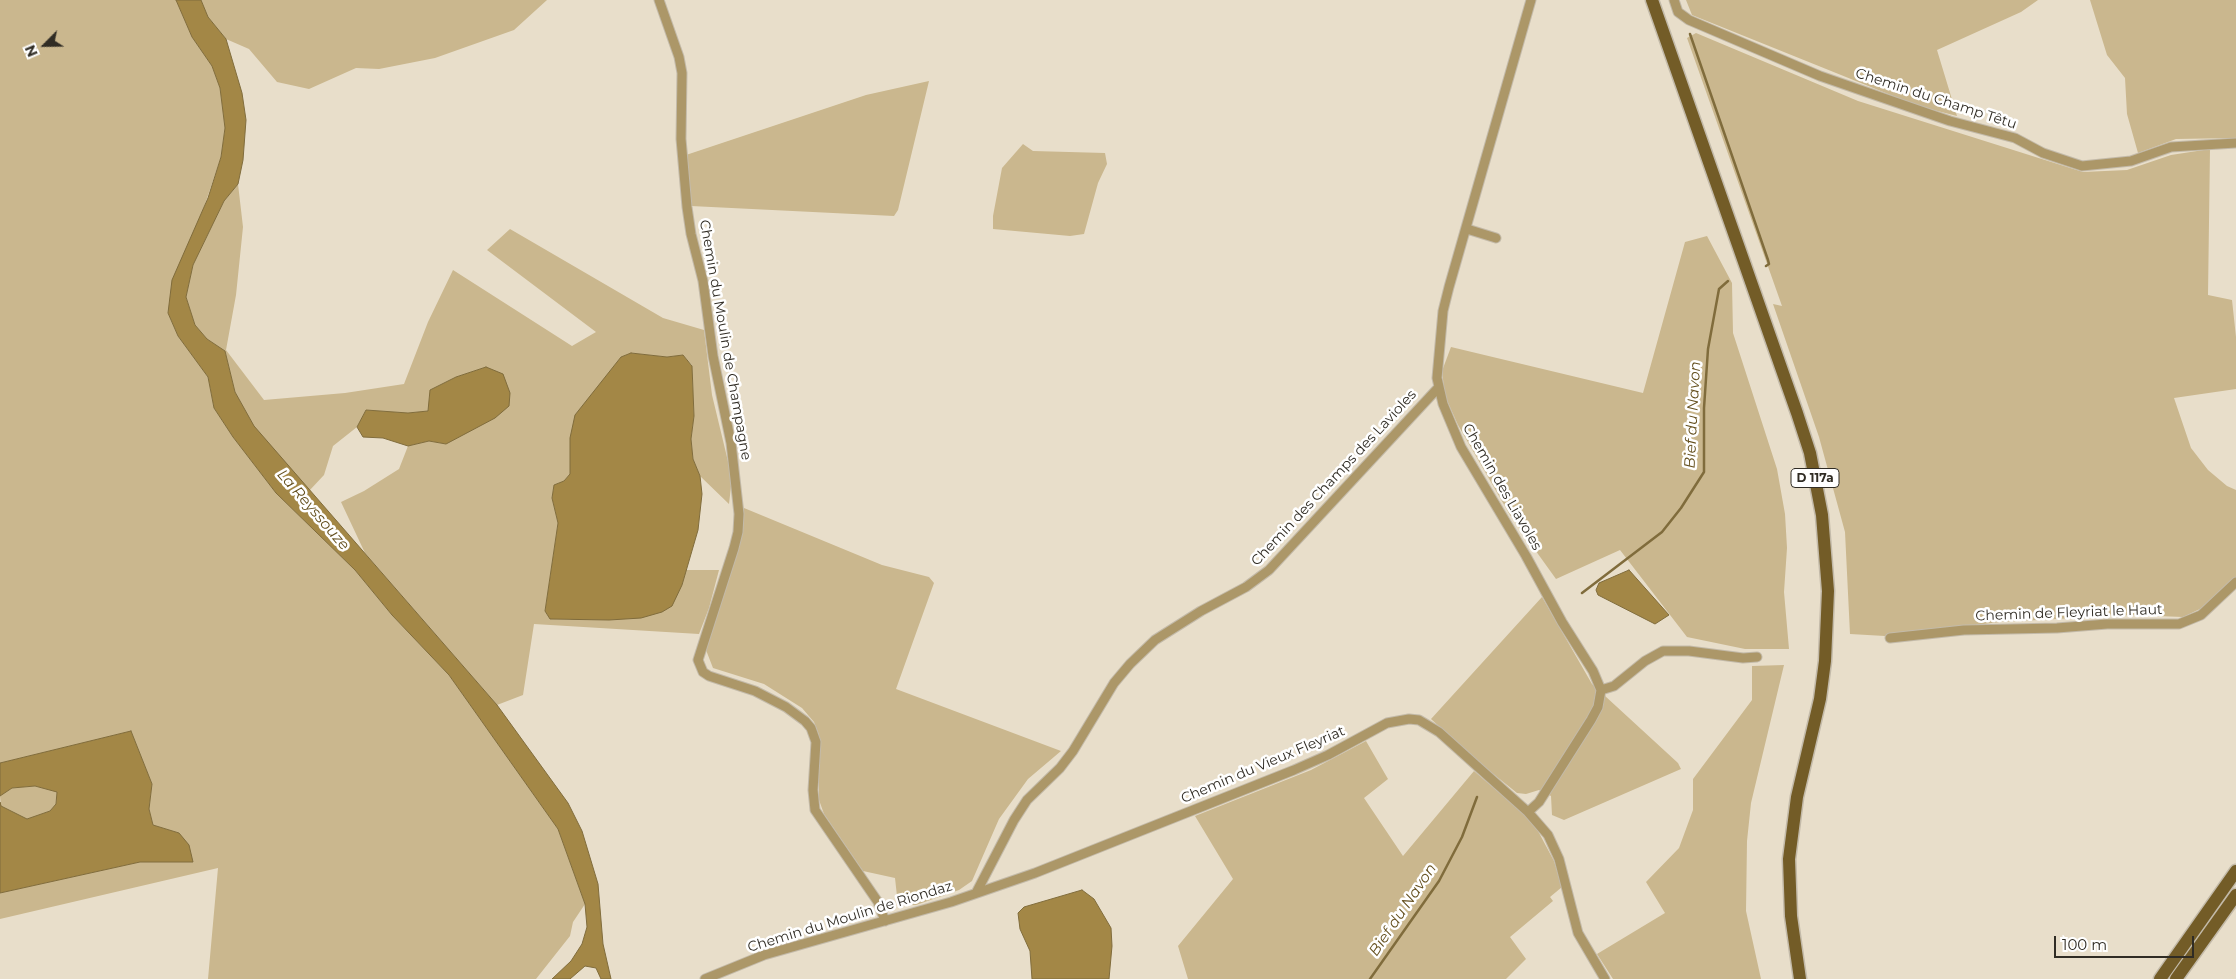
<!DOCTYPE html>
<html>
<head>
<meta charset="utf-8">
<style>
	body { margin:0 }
	#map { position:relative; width:2236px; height:979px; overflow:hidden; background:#e8deca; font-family:Montserrat,sans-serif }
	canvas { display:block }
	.north { position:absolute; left:20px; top:20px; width:50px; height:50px; -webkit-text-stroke:4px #fff; paint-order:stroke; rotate:247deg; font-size:14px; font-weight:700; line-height:20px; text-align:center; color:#302c24 }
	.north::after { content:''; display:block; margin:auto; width:18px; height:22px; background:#302c24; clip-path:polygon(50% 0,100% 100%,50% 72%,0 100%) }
	.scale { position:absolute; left:2054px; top:936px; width:140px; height:22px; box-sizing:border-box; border:2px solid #302c24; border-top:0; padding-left:6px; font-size:15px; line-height:18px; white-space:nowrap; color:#302c24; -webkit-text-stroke:4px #fff; paint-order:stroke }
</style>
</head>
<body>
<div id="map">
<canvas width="2236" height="979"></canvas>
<div class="north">N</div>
<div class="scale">100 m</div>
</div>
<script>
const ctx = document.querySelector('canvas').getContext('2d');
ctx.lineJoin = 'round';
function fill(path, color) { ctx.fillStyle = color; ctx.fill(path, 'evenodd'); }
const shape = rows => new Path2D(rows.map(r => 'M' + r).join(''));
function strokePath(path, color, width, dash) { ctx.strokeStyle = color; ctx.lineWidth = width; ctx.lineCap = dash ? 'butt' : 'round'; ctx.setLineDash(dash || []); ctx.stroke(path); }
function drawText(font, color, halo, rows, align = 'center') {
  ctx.font = font + ' Montserrat,sans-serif'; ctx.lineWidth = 5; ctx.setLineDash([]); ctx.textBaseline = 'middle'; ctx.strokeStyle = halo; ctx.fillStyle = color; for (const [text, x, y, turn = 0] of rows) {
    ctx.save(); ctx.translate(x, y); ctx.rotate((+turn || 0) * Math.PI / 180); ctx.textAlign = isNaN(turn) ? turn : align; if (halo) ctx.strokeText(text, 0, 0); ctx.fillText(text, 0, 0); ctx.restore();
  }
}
fill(shape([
	[0,0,176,0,192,37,212,66,220,88,225,128,221,157,168,313,178,336,208,377,214,408,233,437,276,493,355,570,392,615,449,675,558,829,585,904,573,922,570,936,536,979,208,979,218,868,0,919,0,893,140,862,193,861,179,833,153,825,149,809,152,784,131,731,0,763],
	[201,0,547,0,514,30,435,58,379,69,356,68,309,89,277,82,249,49,226,39,208,17],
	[1686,0,2038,0,2021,12,1937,50,1957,116,1918,106,1692,15],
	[2090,0,2236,0,2236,138,2176,139,2138,153,2127,114,2125,78,2107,55],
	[1696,33,1858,101,2083,172,2127,170,2171,155,2210,149,2208,295,2232,300,2236,337,2236,389,2174,398,2191,448,2208,470,2227,486,2236,490,2236,577,2220,593,2202,608,2183,617,2131,615,2000,622,1885,636,1850,634,1845,532,1819,437,1773,304,1782,306,1687,38],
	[929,81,898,210,894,216,691,206,686,155,866,95],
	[1023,144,1033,151,1105,153,1107,164,1098,183,1084,234,1070,236,993,229,993,216,1002,168],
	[238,184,243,227,236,295,226,350,264,400,345,393,404,384,428,322,453,270,572,346,596,332,487,250,510,229,663,318,704,330,712,395,732,478,729,504,700,476,693,459,691,439,694,416,692,365,683,355,667,357,631,353,621,357,612,369,570,474,564,481,554,485,552,498,558,523,545,611,550,619,569,620,682,585,686,570,719,570,709,608,699,634,534,624,523,695,497,705,365,553,341,502,364,491,399,469,408,446,429,441,446,444,486,367,456,377,430,390,429,411,408,413,366,410,357,427,333,446,324,475,309,491,253,426,235,392,225,351,207,339,195,325,186,297,193,265,224,201],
	[1707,236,1732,283,1733,333,1777,469,1785,514,1787,548,1784,592,1789,649,1745,649,1687,637,1620,550,1556,579,1510,515,1458,425,1445,396,1442,371,1451,347,1643,393,1685,242],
	[744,508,882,565,929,577,934,583,896,689,1061,751,1028,779,999,819,972,881,959,890,916,905,898,905,895,878,863,871,824,814,819,800,819,735,814,722,802,708,764,684,713,668,706,650,740,543],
	[1542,597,1592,684,1678,763,1681,769,1564,820,1552,815,1551,796,1539,790,1526,794,1517,793,1476,760,1431,719],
	[1784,665,1751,803,1747,841,1746,911,1761,979,1613,979,1597,954,1665,913,1646,882,1679,848,1693,810,1693,779,1752,700,1752,666],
	[1366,741,1388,779,1364,798,1403,856,1474,771,1525,815,1538,831,1554,861,1562,887,1550,897,1553,901,1510,937,1526,959,1506,979,1188,979,1178,946,1233,879,1195,816,1311,770],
	[35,786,57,791,56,804,50,811,27,819,1,806,0,796,12,788]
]), '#cab78e');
const water = shape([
	[176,0,201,0,208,17,226,39,242,93,246,120,243,160,238,184,224,201,193,265,186,297,195,325,207,339,225,351,235,392,254,426,497,705,568,803,582,831,598,884,603,944,611,979,601,979,596,968,585,966,570,979,552,979,571,961,582,944,587,927,585,904,558,829,449,675,392,615,355,570,276,493,233,437,214,408,208,377,178,336,168,313,172,280,208,198,221,157,225,128,220,88,212,66,192,37,176,0],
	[631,353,667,357,683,355,692,366,694,416,691,439,693,459,700,476,702,494,698,530,682,585,672,606,662,612,641,618,609,620,550,619,545,611,558,523,552,498,554,485,564,481,570,474,570,438,575,415,621,357,631,353],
	[486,367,503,374,510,393,509,406,495,418,446,444,429,441,408,446,383,438,363,437,357,427,366,410,408,413,428,411,430,390,456,377,486,367],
	[1629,570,1669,615,1655,624,1598,595,1596,590,1599,583,1629,570],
	[131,731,152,784,149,809,153,825,179,833,189,845,193,862,140,862,0,893,0,802,1,806,27,819,50,811,56,804,57,792,35,786,12,788,0,796,0,763,131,731],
	[1082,890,1094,899,1111,928,1112,946,1109,979,1032,979,1030,951,1020,929,1018,913,1024,907,1082,890]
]);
fill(water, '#a38746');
strokePath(water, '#806c3c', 1);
strokePath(shape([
	[1690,34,1768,260,1769,264,1766,266],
	[1582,593,1662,532,1681,508,1704,472,1704,408,1708,349,1719,289,1728,281],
	[1370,979,1439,881,1462,837,1477,797]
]), '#806c3c', 2.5);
const street = shape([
	[659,0,679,57,682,73,681,139,687,207,691,234,703,281,713,356,731,443,739,514,738,532,734,548,698,660,703,672,709,676,755,691,786,707,805,721,811,728,816,742,813,790,815,810,878,902,885,921],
	[1674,0,1678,12,1689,20,1820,76,1950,121,2015,138,2043,153,2082,166,2131,161,2171,147,2236,143],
	[1467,229,1496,238],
	[1890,638,1964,630,2057,628,2107,624,2179,624,2201,615,2236,582],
	[1601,690,1614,686,1645,661,1663,651,1689,651,1743,658,1757,657],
	[1528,812,1539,802,1591,720,1598,707,1601,690,1593,671,1562,622,1526,556,1461,447,1443,404,1437,378,1443,311,1449,287,1531,0],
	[976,893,1014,820,1027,800,1060,768,1073,751,1114,683,1130,664,1155,640,1201,611,1246,587,1269,570,1438,388],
	[705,979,764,955,951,902,1035,873,1294,770,1328,755,1387,723,1409,719,1419,720,1439,732,1528,812,1548,835,1559,859,1578,933,1605,979]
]);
const primary = shape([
	[1652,0,1797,413,1810,453,1822,515,1828,591,1825,661,1820,699,1797,797,1789,859,1791,916,1800,979],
	[2160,979,2236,871],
	[2176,979,2236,895]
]);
strokePath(street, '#c3baa9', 11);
strokePath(primary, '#c3baa9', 15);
strokePath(street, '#ac9768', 9);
strokePath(primary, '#735c27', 12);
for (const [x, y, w] of [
	[1815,478,48]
]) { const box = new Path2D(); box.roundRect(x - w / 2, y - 9.5, w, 19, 4); ctx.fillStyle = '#fff'; ctx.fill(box); strokePath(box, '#302c24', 1); }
drawText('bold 12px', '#302c24', null, [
	["D 117a",1815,478]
]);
drawText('14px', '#302c24', '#fff', [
	["Chemin du Champ Têtu",1936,99,18],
	["Chemin du Moulin de Champagne",725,340,80],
	["Chemin des Champs des Lavioles",1334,478,-47],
	["Chemin des Liavoles",1502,487,60],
	["Chemin de Fleyriat le Haut",2069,613,-2],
	["Chemin du Vieux Fleyriat",1263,765,-23],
	["Chemin du Moulin de Riondaz",850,917,-17]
]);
drawText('italic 15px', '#644f1d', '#fff', [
	["Bief du Navon",1693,415,-87],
	["La Reyssouze",313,510,49],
	["Bief du Navon",1403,910,-56]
]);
</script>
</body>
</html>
